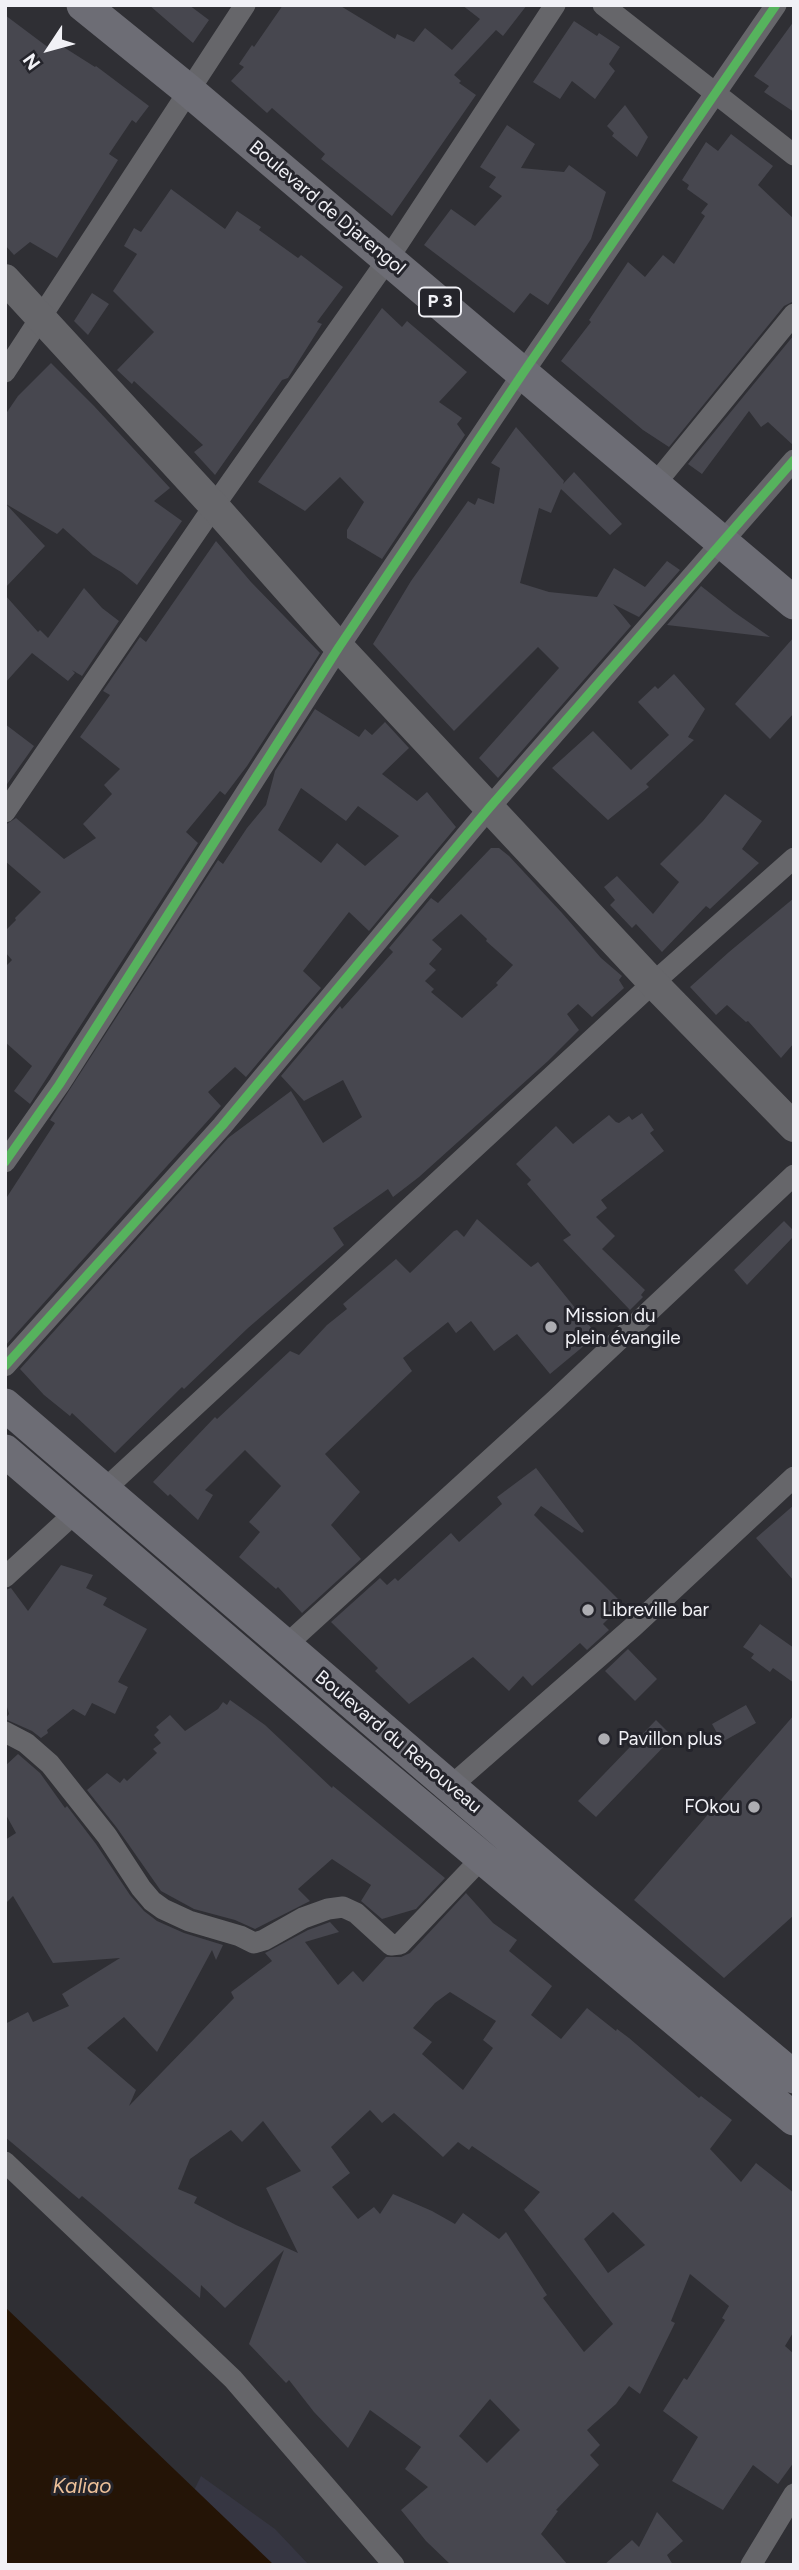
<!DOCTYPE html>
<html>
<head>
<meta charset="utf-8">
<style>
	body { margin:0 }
	#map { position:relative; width:799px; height:2570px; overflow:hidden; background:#2f2f34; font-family:Figtree,sans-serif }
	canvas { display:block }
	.frame { position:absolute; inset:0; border:7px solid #f1f1f6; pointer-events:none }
	.north { position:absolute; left:14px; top:14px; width:70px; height:70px; -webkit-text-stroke:5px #24242b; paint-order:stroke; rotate:234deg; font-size:19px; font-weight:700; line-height:28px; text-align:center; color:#f1f1f6 }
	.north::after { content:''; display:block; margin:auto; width:24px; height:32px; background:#f1f1f6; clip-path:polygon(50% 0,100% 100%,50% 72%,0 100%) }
</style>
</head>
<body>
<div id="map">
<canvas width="799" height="2570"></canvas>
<div class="frame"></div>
<div class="north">N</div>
</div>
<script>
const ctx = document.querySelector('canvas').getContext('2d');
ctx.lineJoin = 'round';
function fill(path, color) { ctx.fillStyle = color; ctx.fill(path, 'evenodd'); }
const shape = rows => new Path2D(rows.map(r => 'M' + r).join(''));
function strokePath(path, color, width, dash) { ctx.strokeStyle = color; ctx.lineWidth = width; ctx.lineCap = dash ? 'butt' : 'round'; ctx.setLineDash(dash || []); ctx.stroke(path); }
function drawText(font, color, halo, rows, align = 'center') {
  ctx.font = font + ' Figtree,sans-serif'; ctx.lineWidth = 6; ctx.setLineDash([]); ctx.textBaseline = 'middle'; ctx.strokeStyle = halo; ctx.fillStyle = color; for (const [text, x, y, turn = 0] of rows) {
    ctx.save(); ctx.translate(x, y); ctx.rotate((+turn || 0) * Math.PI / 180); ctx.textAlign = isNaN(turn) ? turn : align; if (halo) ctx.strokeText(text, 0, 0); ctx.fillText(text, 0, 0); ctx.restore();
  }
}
fill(shape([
	[201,2476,275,2529,309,2565,201,2565,181,2517]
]), '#363642');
fill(shape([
	[5,2307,274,2565,5,2565]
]), '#241406');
fill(shape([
	[149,5,189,5,209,20,193,43],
	[283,5,339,5,395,39,397,34,414,42,425,28,452,50,480,19,462,5,527,5,503,36,496,30,454,75,461,81,459,83,476,95,392,216,321,159,325,154,272,108,267,113,231,81,244,67,239,64,252,45,254,47],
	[5,15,49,48,54,41,95,67,96,66,149,106,136,123,132,120,109,154,118,160,57,258,30,242,14,255,5,245],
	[574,21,597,36,599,33,620,47,609,64,615,71,595,99,572,81,560,99,533,82],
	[794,21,794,112,764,92,769,86,754,76],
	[625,105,648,137,637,157,612,136,614,133,607,126],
	[507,125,535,144,521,168,564,172,569,165,606,192,591,239,548,305,530,293,514,313,424,245,451,209,475,226,502,196,489,187,496,177,480,167],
	[731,134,773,166,758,185,794,219,794,301,784,306,669,447,643,430,561,361,591,322,589,320,628,262,645,277,663,255,674,264,705,216,701,213,708,204,687,189,689,185,682,180,706,142,718,151],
	[171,189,225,229,237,211,261,227,259,230,298,258,301,255,343,287,317,322,322,324,288,378,282,380,215,475,194,452,203,445,134,381,132,384,117,370,154,332,113,291,137,254,124,246,134,228,141,232],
	[92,293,109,304,88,335,74,321],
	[382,308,402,327,407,321,467,372,439,402,462,418,457,424,465,435,382,559,347,538,347,530,364,502,340,477,305,511,258,482],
	[794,335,794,446,768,422,761,427,749,411,702,474,688,464],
	[51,363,94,406,170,488,154,501,182,521,137,585,121,572,93,555,63,528,57,534,6,504,45,546,5,588,5,415,18,396],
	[516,427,564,481,563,484,574,472,622,524,610,535,561,489,551,513,539,508,520,583,549,592,597,597,614,568,645,587,667,561,680,570,639,617,613,604,631,626,498,778,479,758,559,668,538,647,454,731,373,644,411,581,468,501,475,505,478,498,494,504,500,468,491,463],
	[216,541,251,582,320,653,247,766,225,795,220,791,186,832,198,843,30,1104,14,1091,32,1066,5,1042,5,967,12,960,5,952,5,931,16,920,15,918,41,892,5,861,5,825,16,818,64,859,96,838,83,824,112,794,104,785,120,769,80,737,110,695,103,691,140,637,146,642],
	[701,586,734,612,770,637,667,625],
	[84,588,102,608,119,621,82,676,72,670,75,673,68,681,32,653,5,683,5,595,38,632,40,630,48,638],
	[794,637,794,713,770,739,735,704],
	[674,674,705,709,688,737,694,740,646,784,649,787,608,820,552,768,593,731,631,770,669,735,638,702,655,686,658,689],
	[315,709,359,737,365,729,372,735,385,722,409,748,382,774,417,801,427,792,456,827,369,931,349,912,303,971,321,988,246,1077,235,1067,208,1092,221,1106,5,1346,5,1200,55,1123,50,1120,218,860,223,864,247,828,266,805,275,771],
	[301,788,346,821,358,806,399,836,365,866,337,843,321,863,278,830],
	[5,724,34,746,5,787],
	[725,794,762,821,742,849,759,863,710,909,706,906,662,952,636,924,632,928,610,905,615,900,604,887,617,876,653,914,679,882,660,864,703,821],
	[491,848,499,848,509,856,562,913,601,958,622,976,619,980,624,988,592,1017,578,1004,567,1014,579,1030,548,1061,419,1177,393,1197,388,1189,333,1228,344,1245,248,1328,184,1389,182,1387,115,1453,72,1413,70,1416,44,1395,20,1369,228,1138,291,1091,323,1143,362,1117,343,1080,304,1101,281,1076,340,1006,342,1009,393,952,389,948,431,898,438,903],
	[461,914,487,939,486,941,513,965,496,983,498,985,462,1018,431,992,434,989,425,981,436,970,429,964,442,949,432,940],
	[794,898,794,1043,781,1058,748,1021,746,1022,727,1005,716,1015,690,987,729,952],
	[642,1113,654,1130,650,1133,664,1151,601,1200,607,1208,596,1217,615,1236,602,1249,645,1290,641,1295,643,1297,630,1310,563,1240,571,1235,527,1184,531,1180,516,1164,556,1126,573,1144,609,1115,616,1122,619,1123,629,1116,632,1120],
	[477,1219,531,1267,538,1262,597,1335,550,1374,517,1334,494,1351,471,1321,456,1333,448,1322,403,1358,412,1371,325,1454,360,1492,331,1525,361,1559,302,1613,278,1587,276,1589,239,1557,260,1532,249,1522,281,1486,245,1450,205,1490,213,1495,198,1520,170,1494,168,1496,153,1482,215,1417,217,1419,290,1351,299,1355,327,1325,347,1309,343,1304,396,1259,410,1273,454,1231,457,1230,464,1237],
	[784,1221,794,1231,794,1236,747,1285,734,1270],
	[536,1468,584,1531,582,1533,541,1506,534,1515,623,1604,603,1624,609,1630,587,1650,580,1643,532,1686,523,1676,509,1691,473,1657,409,1704,375,1671,378,1668,331,1622,380,1578,387,1585,395,1578,398,1581,451,1533,459,1542,502,1504,497,1497],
	[794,1505,794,1581,756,1538],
	[61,1565,93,1575,86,1588,107,1598,103,1605,147,1629,118,1682,128,1687,115,1714,92,1703,85,1716,73,1709,47,1730,48,1733,41,1738,32,1731,5,1719,9,1714,5,1700,5,1590,11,1588,28,1611],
	[760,1624,794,1648,794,1683,773,1668,770,1672,751,1658,754,1654,743,1647],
	[628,1649,657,1679,635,1701,605,1671],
	[230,1700,265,1725,332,1788,333,1786,445,1878,416,1909,382,1919,361,1901,371,1885,332,1859,298,1889,310,1901,255,1929,235,1920,194,1909,161,1891,117,1828,87,1790,107,1773,120,1783,124,1778,127,1781,157,1753,153,1749,161,1743,154,1735,159,1730,156,1727,170,1715,185,1731,218,1709,223,1702,227,1705],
	[746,1705,756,1723,722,1742,712,1724],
	[794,1715,794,1915,724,1978,634,1900],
	[656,1720,673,1737,596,1817,578,1801],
	[18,1754,40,1773,65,1808,67,1806,96,1844,130,1895,144,1911,157,1921,184,1933,223,1945,216,1960,212,1950,157,2052,124,2017,87,2048,136,2090,129,2106,234,1998,231,1992,272,1961,265,1953,308,1930,330,1922,339,1932,305,1942,338,1985,353,1971,363,1982,386,1957,401,1957,410,1953,466,1893,493,1923,517,1940,509,1951,552,1986,531,2015,561,2039,587,2008,616,2031,617,2029,629,2038,699,2098,701,2096,732,2120,710,2149,741,2182,756,2163,794,2193,794,2331,785,2346,794,2354,794,2462,778,2484,753,2465,723,2510,672,2481,698,2437,663,2411,684,2378,687,2380,725,2320,722,2318,729,2306,690,2274,671,2321,675,2323,640,2394,629,2386,616,2404,587,2430,600,2445,590,2455,599,2465,556,2510,558,2511,541,2534,568,2565,451,2565,426,2541,401,2510,428,2487,405,2469,421,2447,370,2410,348,2448,314,2412,289,2380,286,2383,249,2344,284,2250,225,2308,201,2285,200,2298,101,2212,82,2196,79,2199,5,2137,5,2024,28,2012,33,2022,69,2006,62,1994,120,1958,53,1963,13,1896,5,1904,5,1840,16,1833,5,1813,5,1766],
	[450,1992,496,2021,483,2040,493,2048,463,2090,422,2054,432,2042,413,2028,435,2003],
	[370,2110,382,2123,394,2113,443,2157,458,2142,469,2150,472,2146,540,2192,524,2210,613,2324,584,2352,543,2298,547,2295,506,2232,499,2239,463,2213,455,2224,432,2211,393,2194,380,2214,374,2207,358,2219,332,2187,350,2173,331,2147],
	[263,2121,301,2171,266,2188,298,2253,236,2225,194,2203,197,2197,178,2189,190,2159,231,2130,242,2142],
	[613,2212,645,2245,608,2273,584,2239],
	[490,2399,520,2430,487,2463,459,2436],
	[657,2512,683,2541,667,2555,673,2565,604,2565,632,2540,639,2547]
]), '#47474f');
strokePath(shape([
	[603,5,794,155],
	[5,372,245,5],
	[655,484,794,314],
	[5,812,214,506,388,259,555,5],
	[5,1162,59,1085,339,647,523,373,776,5],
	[5,1366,222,1126,490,807,794,460],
	[105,1489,653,983,794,858],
	[5,1577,76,1512],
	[285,1646,554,1401,794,1175],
	[5,1732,26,1743,50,1764,107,1836,141,1888,152,1901,163,1909,189,1921,240,1936,254,1943,264,1940,303,1918,328,1909,343,1907,356,1913,391,1945,400,1944,482,1858],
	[451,1786,633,1627,794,1477],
	[5,2162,233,2379,394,2565],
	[751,2565,794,2494]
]), '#66666a', 21);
strokePath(shape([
	[5,279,214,506,339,647,653,983,794,1127]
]), '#66666a', 30);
strokePath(shape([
	[83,5,188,90,794,603],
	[5,1405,574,1893,794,2077],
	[5,1451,338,1737,794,2119]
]), '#6d6d75', 33);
strokePath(shape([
	[5,1162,59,1085,339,647,523,373,776,5],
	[5,1366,222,1126,490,807,794,460]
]), '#56b35d', 9);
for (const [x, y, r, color] of [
	[551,1327,7,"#adadb2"],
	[588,1610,7,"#adadb2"],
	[604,1739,7,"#adadb2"],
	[754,1807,7,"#adadb2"]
]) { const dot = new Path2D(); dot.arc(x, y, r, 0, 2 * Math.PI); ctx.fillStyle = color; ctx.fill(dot); strokePath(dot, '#24242b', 2.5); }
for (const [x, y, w] of [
	[440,302,42]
]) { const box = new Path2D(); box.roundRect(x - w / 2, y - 14.5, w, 29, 5); ctx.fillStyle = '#24242b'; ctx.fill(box); strokePath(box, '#f1f1f6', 2); }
drawText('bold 18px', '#f1f1f6', null, [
	["P 3",440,302]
]);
drawText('19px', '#f1f1f6', '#24242b', [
	["Boulevard de Djarengol",327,208,40],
	["Boulevard du Renouveau",398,1742,40]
]);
drawText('19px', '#f1f1f6', '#24242b', [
	["Mission du",565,1316],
	["plein évangile",565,1338],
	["Libreville bar",602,1610],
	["Pavillon plus",618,1739],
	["FOkou",740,1807,"right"]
], 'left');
drawText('italic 21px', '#ecc099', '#24242b', [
	["Kaliao",82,2487]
]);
</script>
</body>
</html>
